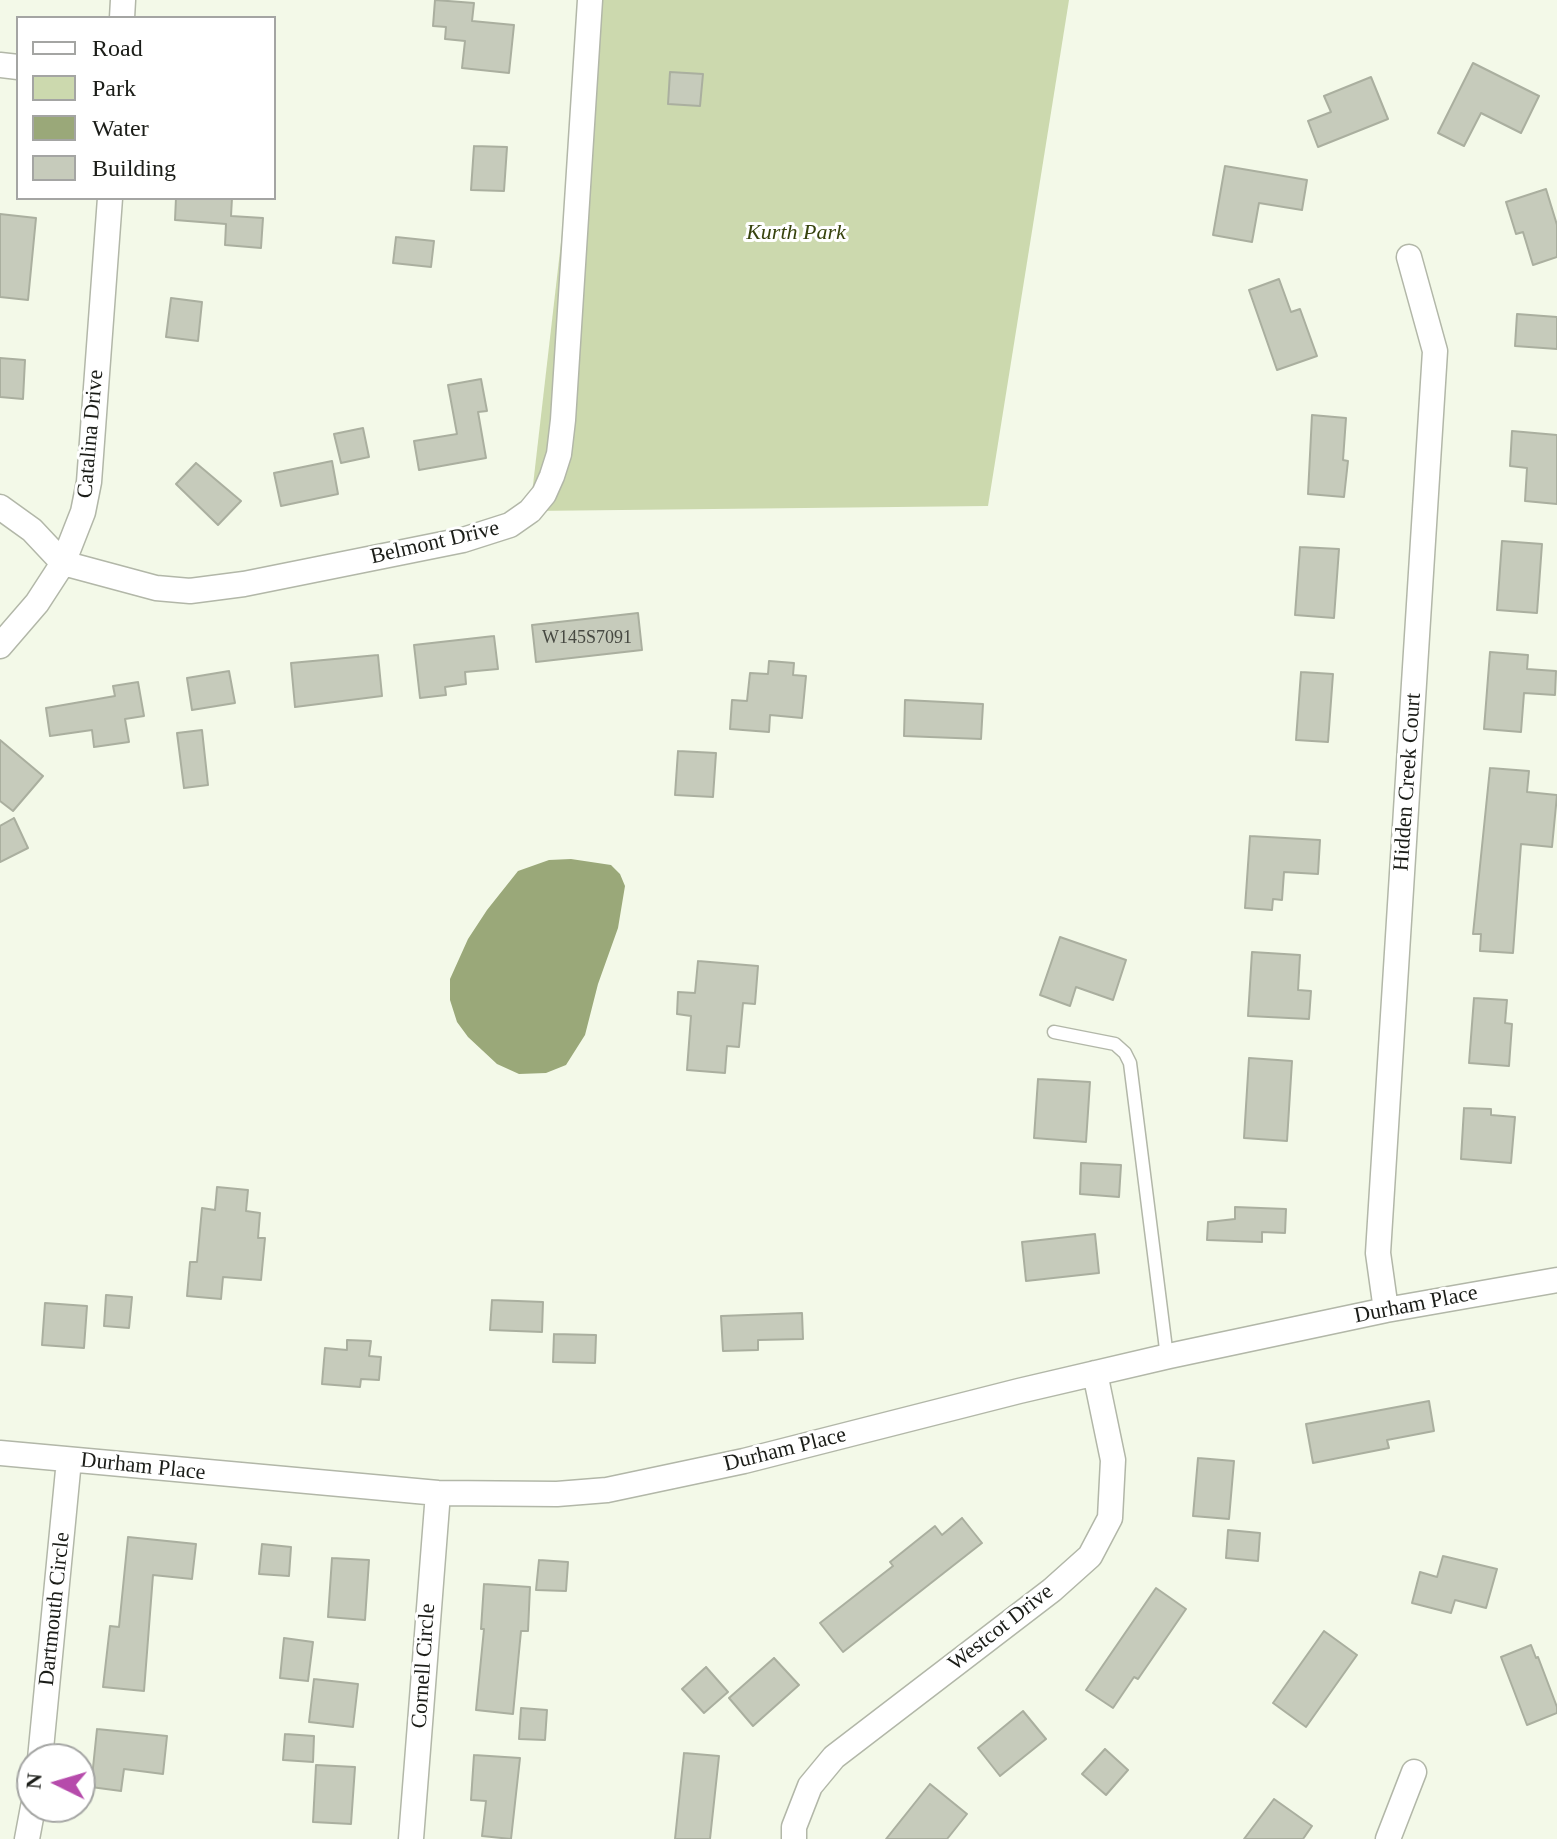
<!DOCTYPE html>
<html>
<head>
<meta charset="utf-8">
<style>
	body { margin:0 }
	#map { position:relative; width:1557px; height:1839px; overflow:hidden; background:#f3f9e8; font-family:Georgia,serif }
	canvas { display:block }
	.legend { position:absolute; left:16px; top:16px; width:260px; height:184px; box-sizing:border-box; background:#fff; border:2px solid #a4a5a3; margin:0; padding:10px 14px; list-style:none; font-size:24px; color:#1b1d18 }
	.legend li { display:flex; align-items:center; gap:16px; height:40px }
	.legend b { width:40px; border:2px solid #a4a5a3 }
	.north { position:absolute; left:16px; top:1743px; width:80px; height:80px; box-sizing:border-box; background:#fff; border:2px solid #a4a5a3; border-radius:50%; rotate:275deg; font-size:22px; font-weight:700; line-height:32px; text-align:center; color:#1b1d18 }
	.north::after { content:''; display:block; margin:auto; width:28px; height:36px; background:#b64bab; clip-path:polygon(50% 0,100% 100%,50% 72%,0 100%) }
</style>
</head>
<body>
<div id="map">
<canvas width="1557" height="1839"></canvas>
<ul class="legend">
<li><b style="height:10px;background:#fff"></b>Road</li>
<li><b style="height:22px;background:#ccd9ae"></b>Park</li>
<li><b style="height:22px;background:#9aa879"></b>Water</li>
<li><b style="height:22px;background:#c6cbbb"></b>Building</li>
</ul>
<div class="north">N</div>
</div>
<script>
const ctx = document.querySelector('canvas').getContext('2d');
ctx.lineJoin = 'round';
function fill(path, color) { ctx.fillStyle = color; ctx.fill(path, 'evenodd'); }
const shape = rows => new Path2D(rows.map(r => 'M' + r).join(''));
function strokePath(path, color, width, dash) { ctx.strokeStyle = color; ctx.lineWidth = width; ctx.lineCap = dash ? 'butt' : 'round'; ctx.setLineDash(dash || []); ctx.stroke(path); }
function drawText(font, color, halo, rows, align = 'center') {
  ctx.font = font + ' Georgia,serif'; ctx.lineWidth = 6; ctx.setLineDash([]); ctx.textBaseline = 'middle'; ctx.strokeStyle = halo; ctx.fillStyle = color; for (const [text, x, y, turn = 0] of rows) {
    ctx.save(); ctx.translate(x, y); ctx.rotate((+turn || 0) * Math.PI / 180); ctx.textAlign = isNaN(turn) ? turn : align; if (halo) ctx.strokeText(text, 0, 0); ctx.fillText(text, 0, 0); ctx.restore();
  }
}
fill(shape([
	[589,0,1069,0,988,506,530,511]
]), '#ccd9ae');
fill(shape([
	[571,859,611,865,620,874,625,886,618,928,598,984,585,1035,566,1065,546,1073,519,1074,497,1064,468,1037,457,1022,450,1000,450,979,468,939,487,910,518,871,549,860]
]), '#9aa879');
const building = shape([
	[435,0,474,3,472,21,514,25,509,73,462,68,465,41,445,39,446,27,433,26,435,0],
	[1473,63,1539,96,1521,133,1481,113,1464,146,1438,133,1473,63],
	[670,72,703,74,700,106,668,104,670,72],
	[1371,77,1388,119,1318,147,1308,121,1331,112,1324,96,1371,77],
	[474,146,507,147,504,191,471,190,474,146],
	[1225,166,1307,180,1302,210,1259,203,1252,242,1213,235,1225,166],
	[1546,189,1557,225,1557,257,1533,265,1523,232,1516,234,1506,202,1546,189],
	[176,198,232,198,231,216,263,218,261,248,225,245,226,224,175,220,176,198],
	[0,214,36,218,28,300,0,297,0,214],
	[396,237,434,241,431,267,393,263,396,237],
	[1279,279,1291,312,1300,309,1317,356,1277,370,1249,290,1279,279],
	[171,298,202,302,198,341,166,337,171,298],
	[1517,314,1557,317,1557,349,1515,346,1517,314],
	[0,358,25,360,23,399,0,397,0,358],
	[481,379,487,411,478,412,486,458,419,470,414,441,457,434,448,385,481,379],
	[1312,415,1346,418,1343,460,1348,461,1344,497,1308,494,1312,415],
	[363,428,369,457,341,463,334,434,363,428],
	[1512,431,1557,435,1557,504,1525,501,1527,468,1510,466,1512,431],
	[332,461,338,494,281,506,274,473,332,461],
	[196,463,241,501,218,525,176,484,196,463],
	[1502,541,1542,544,1537,613,1497,610,1502,541],
	[1300,547,1339,549,1334,618,1295,615,1300,547],
	[638,613,642,650,536,662,532,625,638,613],
	[494,636,498,669,465,672,466,684,445,687,446,695,420,698,414,645,494,636],
	[1490,652,1528,655,1527,669,1556,671,1555,695,1524,693,1521,732,1484,729,1490,652],
	[378,655,382,696,295,707,291,663,378,655],
	[769,661,794,663,793,675,806,676,802,718,770,715,769,732,730,729,732,700,747,701,750,673,768,674,769,661],
	[229,671,235,703,192,710,187,678,229,671],
	[1301,672,1333,674,1328,742,1296,740,1301,672],
	[138,682,144,716,125,719,129,742,94,747,92,730,50,736,46,708,115,696,113,686,138,682],
	[905,700,983,704,981,739,904,736,905,700],
	[202,730,208,785,184,788,177,733,202,730],
	[0,740,43,776,13,811,0,801,0,740],
	[678,751,716,753,713,797,675,795,678,751],
	[1490,768,1529,771,1527,792,1557,795,1552,847,1521,844,1513,953,1480,951,1481,934,1473,934,1490,768],
	[14,818,28,848,0,862,0,826,14,818],
	[1250,836,1320,840,1318,874,1284,872,1282,900,1273,899,1272,910,1245,908,1250,836],
	[1060,937,1126,960,1113,1000,1076,987,1070,1006,1040,995,1060,937],
	[1252,952,1300,955,1298,990,1311,991,1309,1019,1248,1016,1252,952],
	[698,961,758,966,755,1004,743,1003,739,1047,727,1046,725,1073,687,1070,691,1016,677,1014,678,992,695,993,698,961],
	[1474,998,1507,1000,1505,1023,1512,1024,1509,1066,1469,1063,1474,998],
	[1249,1058,1292,1061,1287,1141,1244,1138,1249,1058],
	[1038,1079,1090,1082,1086,1142,1034,1138,1038,1079],
	[1464,1108,1491,1109,1491,1115,1515,1117,1511,1163,1461,1159,1464,1108],
	[1081,1163,1121,1165,1119,1197,1080,1194,1081,1163],
	[217,1187,248,1190,246,1211,260,1213,258,1238,265,1238,261,1280,223,1277,221,1299,187,1296,190,1262,197,1262,202,1208,215,1210,217,1187],
	[1235,1207,1286,1209,1285,1233,1262,1232,1262,1242,1207,1240,1208,1222,1235,1219,1235,1207],
	[1095,1234,1099,1273,1026,1281,1022,1242,1095,1234],
	[106,1295,132,1297,129,1328,104,1326,106,1295],
	[492,1300,543,1302,542,1332,490,1330,492,1300],
	[45,1303,87,1306,84,1348,42,1345,45,1303],
	[802,1313,803,1339,758,1340,758,1350,723,1351,721,1316,802,1313],
	[554,1334,596,1335,595,1363,553,1362,554,1334],
	[347,1340,371,1341,369,1356,381,1357,379,1380,361,1379,360,1387,322,1384,325,1348,347,1350,347,1340],
	[1429,1401,1434,1431,1387,1440,1389,1448,1313,1463,1306,1424,1429,1401],
	[1198,1458,1234,1461,1229,1519,1193,1516,1198,1458],
	[962,1518,982,1543,843,1652,820,1623,893,1566,890,1562,935,1526,942,1535,962,1518],
	[1228,1530,1260,1533,1258,1561,1226,1558,1228,1530],
	[128,1537,196,1544,192,1579,153,1575,144,1691,103,1687,110,1626,119,1627,128,1537],
	[262,1544,291,1547,289,1576,259,1574,262,1544],
	[1443,1556,1497,1569,1486,1608,1455,1600,1451,1613,1412,1603,1420,1572,1437,1577,1443,1556],
	[332,1558,369,1560,365,1620,328,1617,332,1558],
	[539,1560,568,1562,566,1591,536,1590,539,1560],
	[484,1584,530,1587,528,1631,521,1631,513,1714,476,1710,484,1629,481,1629,484,1584],
	[1156,1588,1186,1609,1138,1679,1134,1677,1113,1708,1086,1690,1156,1588],
	[1324,1631,1357,1655,1306,1727,1273,1703,1324,1631],
	[284,1638,313,1642,308,1681,280,1678,284,1638],
	[1531,1645,1536,1658,1538,1657,1557,1707,1557,1713,1527,1725,1501,1657,1531,1645],
	[774,1658,799,1685,753,1726,729,1698,774,1658],
	[706,1667,728,1692,704,1713,682,1689,706,1667],
	[314,1679,358,1684,353,1727,309,1722,314,1679],
	[521,1708,547,1710,545,1740,519,1739,521,1708],
	[1023,1711,1046,1739,1000,1776,978,1748,1023,1711],
	[97,1729,167,1736,163,1774,124,1769,121,1791,91,1787,97,1729],
	[285,1734,314,1736,313,1762,283,1760,285,1734],
	[1105,1749,1128,1770,1106,1795,1082,1774,1105,1749],
	[684,1753,719,1756,710,1839,675,1839,684,1753],
	[474,1755,520,1758,511,1839,482,1836,486,1801,471,1800,474,1755],
	[316,1765,355,1767,351,1824,313,1822,316,1765],
	[930,1784,967,1814,947,1839,886,1839,930,1784],
	[1274,1799,1312,1826,1303,1839,1244,1839,1274,1799]
]);
fill(building, '#c6cbbb');
strokePath(building, '#aaaf9f', 2);
const lane = shape([
	[1054,1032,1115,1044,1125,1053,1130,1063,1167,1357]
]);
const street = shape([
	[122,18,123,0],
	[0,65,18,67],
	[0,507,32,530,63,563,156,588,190,591,244,584,463,540,510,525,530,511,544,494,552,476,559,454,563,420,590,0],
	[0,646,37,603,63,563,83,512,89,482,110,198],
	[1386,1310,1378,1253,1435,351,1409,257],
	[0,1453,438,1493,557,1494,607,1490,744,1461,1019,1391,1169,1356,1386,1310,1557,1280],
	[40,1759,69,1460],
	[27,1839,33,1807],
	[411,1839,438,1493],
	[794,1839,794,1827,810,1786,834,1757,1052,1590,1090,1556,1110,1518,1113,1460,1095,1373],
	[1388,1839,1414,1772]
]);
strokePath(lane, '#b2b7a8', 15);
strokePath(street, '#b2b7a8', 27);
strokePath(lane, '#fff', 12);
strokePath(street, '#fff', 24);
drawText('18px', '#464841', null, [
	["W145S7091",587,638]
]);
drawText('italic 22px', '#37430d', '#fff', [
	["Kurth Park",796,233]
]);
drawText('22px', '#1b1d18', '#fff', [
	["Catalina Drive",91,434,-85],
	["Belmont Drive",435,543,-13],
	["Hidden Creek Court",1408,782,-86],
	["Durham Place",1416,1305,-11],
	["Durham Place",785,1450,-14],
	["Durham Place",143,1467,6],
	["Dartmouth Circle",55,1609,-84],
	["Westcot Drive",1001,1628,-38],
	["Cornell Circle",424,1666,-86]
]);
</script>
</body>
</html>
